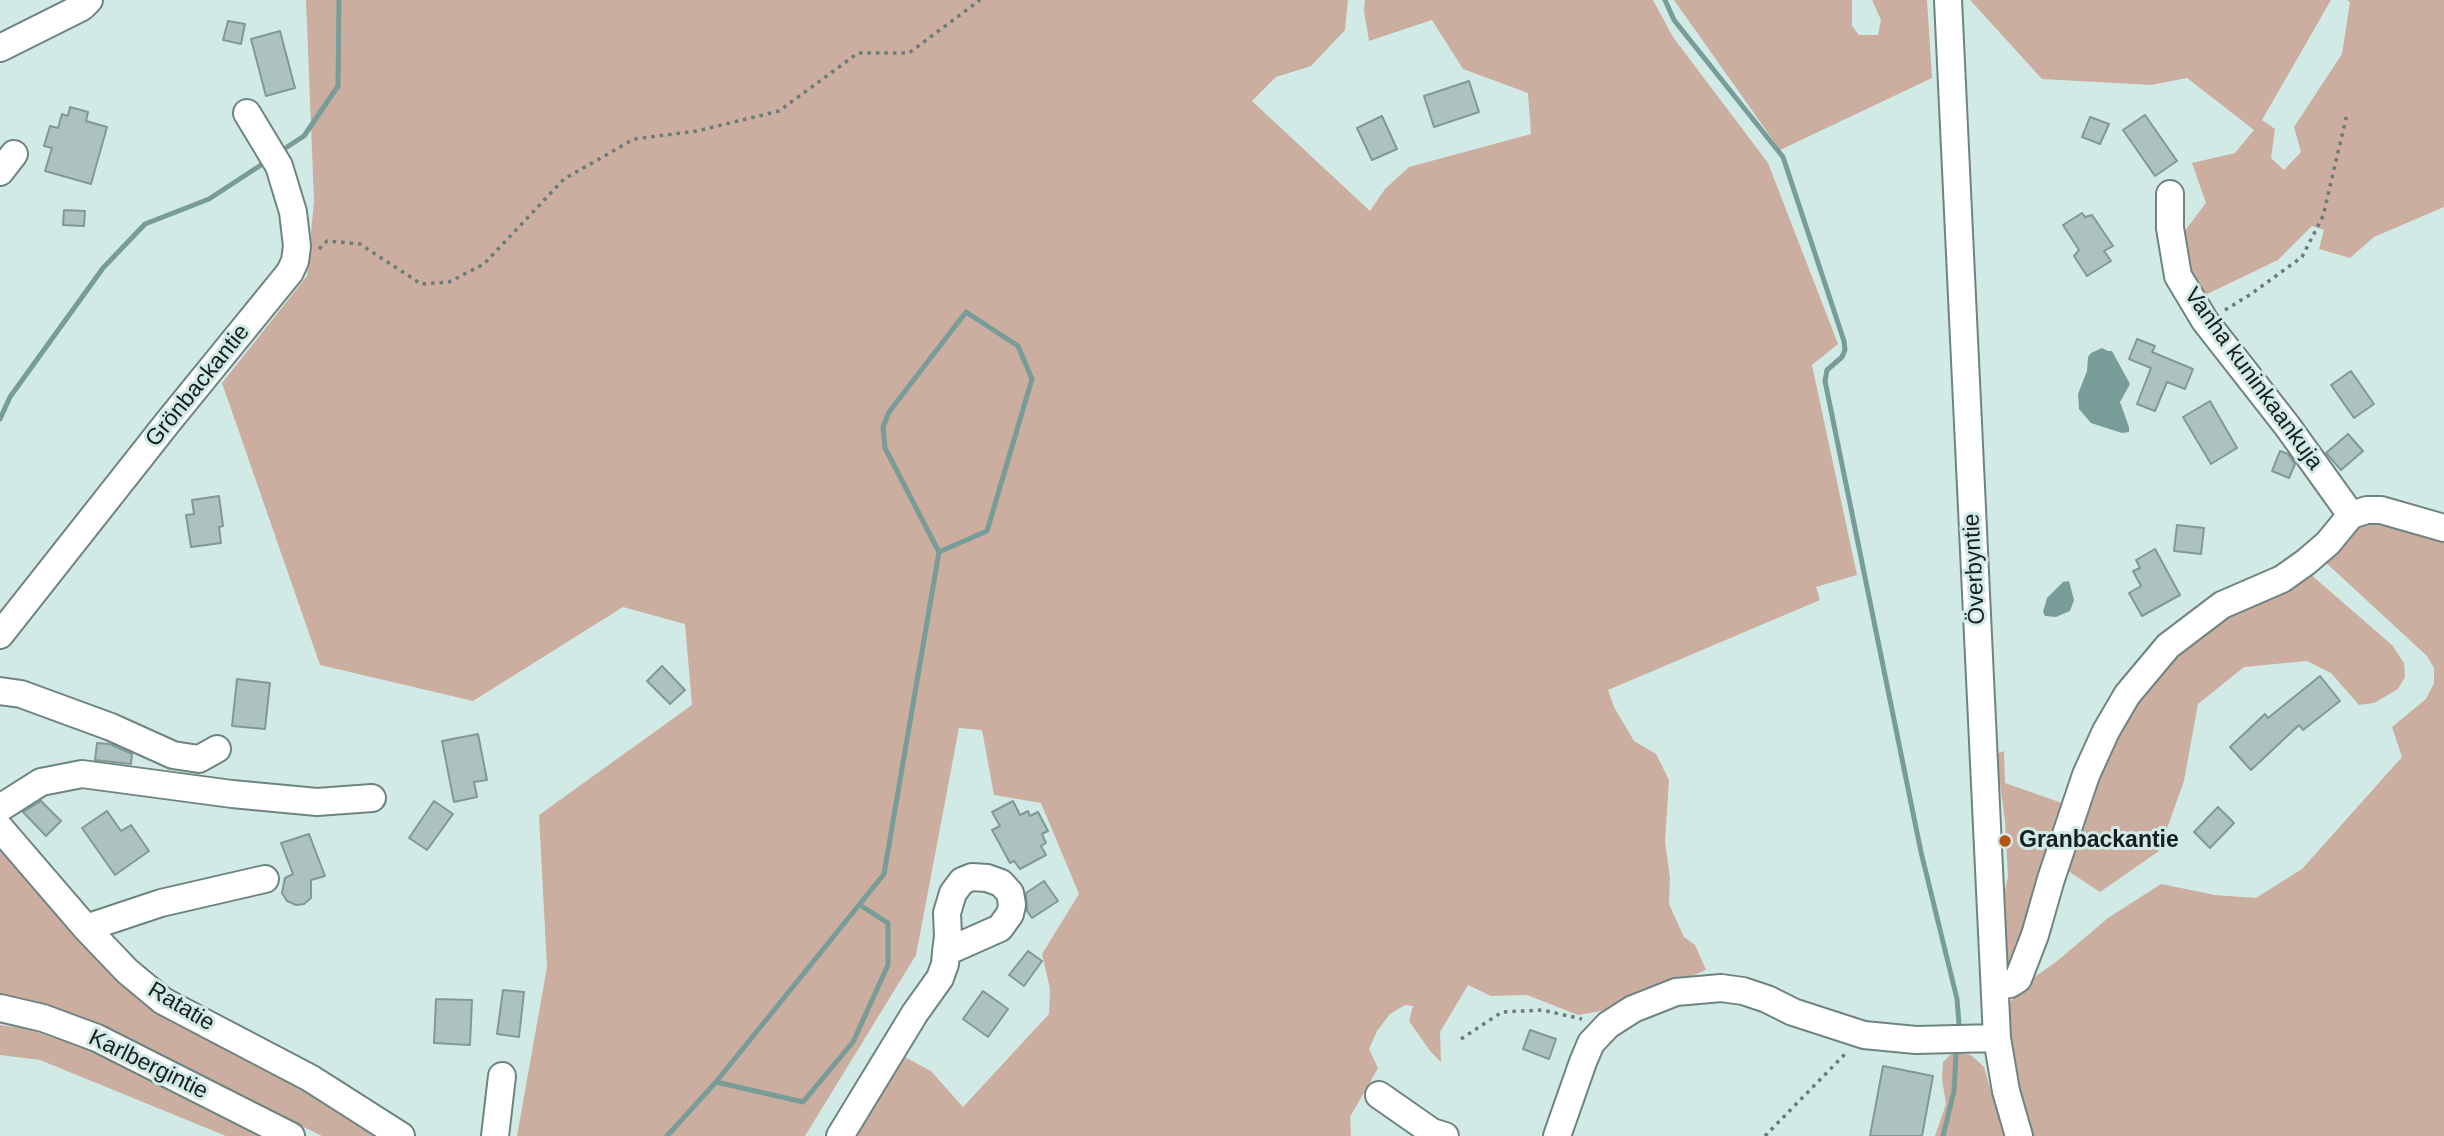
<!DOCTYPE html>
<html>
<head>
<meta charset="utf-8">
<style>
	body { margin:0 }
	canvas { display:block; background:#d2eae6 }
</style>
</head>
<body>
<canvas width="2444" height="1136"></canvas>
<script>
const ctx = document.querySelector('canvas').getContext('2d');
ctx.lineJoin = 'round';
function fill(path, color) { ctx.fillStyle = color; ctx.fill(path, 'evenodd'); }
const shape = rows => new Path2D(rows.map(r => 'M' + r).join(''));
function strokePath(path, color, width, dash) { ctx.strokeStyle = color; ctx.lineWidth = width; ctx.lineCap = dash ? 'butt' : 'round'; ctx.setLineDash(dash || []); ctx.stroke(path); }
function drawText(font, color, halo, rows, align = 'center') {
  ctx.font = font + ' Arial,sans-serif'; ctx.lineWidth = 6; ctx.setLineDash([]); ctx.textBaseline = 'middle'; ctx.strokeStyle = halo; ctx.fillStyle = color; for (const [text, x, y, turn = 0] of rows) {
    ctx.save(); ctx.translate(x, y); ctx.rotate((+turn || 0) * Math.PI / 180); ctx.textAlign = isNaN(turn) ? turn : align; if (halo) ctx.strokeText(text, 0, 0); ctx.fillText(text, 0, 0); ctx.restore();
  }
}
fill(shape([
	[306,0,1348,0,1345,30,1311,66,1276,77,1252,101,1370,211,1385,189,1409,167,1531,134,1528,93,1463,69,1432,20,1369,41,1364,11,1365,0,1653,0,1673,37,1768,163,1838,344,1812,365,1857,575,1816,587,1820,600,1608,690,1614,707,1634,741,1656,754,1669,780,1665,842,1670,877,1669,904,1684,937,1695,945,1706,970,1612,1009,1578,1015,1527,995,1491,996,1468,985,1440,1032,1441,1062,1430,1051,1409,1021,1413,1006,1405,1005,1390,1014,1377,1031,1369,1049,1378,1068,1350,1117,1351,1136,850,1136,901,1055,931,1071,963,1107,1049,1014,1050,989,1042,954,1079,894,1041,803,994,795,982,730,959,728,916,955,805,1136,517,1136,547,967,539,815,692,705,685,624,623,607,473,701,320,665,222,383,307,276,314,201],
	[1674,0,1852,0,1852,26,1859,35,1878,35,1881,20,1872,0,1927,0,1932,78,1780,150],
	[1970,0,2331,0,2262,120,2275,129,2271,158,2284,170,2301,152,2294,127,2342,54,2350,2,2347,0,2444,0,2444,207,2374,237,2350,258,2319,249,2324,230,2312,226,2278,260,2201,297,2177,241,2206,203,2192,163,2235,153,2254,130,2187,78,2151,85,2042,79],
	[2376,518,2444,537,2444,1136,2032,1136,2022,1107,2010,1024,2010,1002,2029,981,2056,962,2108,918,2161,884,2215,895,2256,898,2302,869,2402,757,2392,727,2426,699,2434,683,2434,668,2427,656,2323,560,2359,523],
	[2309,573,2392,645,2404,663,2405,677,2398,689,2374,703,2359,705,2331,673,2307,661,2244,667,2198,704,2184,781,2159,851,2100,892,2065,869,2096,781,2132,703,2172,656,2229,610,2284,593],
	[2004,751,2005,783,2062,803,2020,956,2008,963,2003,958,2001,908,2008,877,2005,821,1996,754],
	[0,844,137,991,390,1136,322,1136,122,1037,0,998],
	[0,1025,28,1029,128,1064,270,1136,226,1136,40,1060,0,1055],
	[1953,1052,1971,1055,1984,1067,2004,1136,1935,1136,1946,1104,1942,1079,1943,1062]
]), '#cbaea0');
fill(shape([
	[2102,348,2108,351,2112,351,2130,384,2120,402,2129,427,2129,432,2122,433,2091,423,2079,409,2078,394,2087,371,2088,357,2091,353],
	[2069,581,2074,600,2070,611,2056,617,2045,616,2043,612,2047,598,2063,582]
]), '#789c97');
strokePath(shape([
	[1665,0,1674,20,1783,157,1844,341,1845,350,1842,357,1827,370,1825,381,1921,852,1957,999,1959,1024],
	[287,147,304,136,338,86,339,0],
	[0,419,10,397,103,268,145,224,209,199,261,165],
	[716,1082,803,1102,853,1042,888,965,888,923,860,905],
	[667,1136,716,1082,884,874,939,552,885,448,883,427,889,412,966,312,1018,346,1032,379,987,531,939,552],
	[1943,1136,1954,1091,1956,1055]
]), '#789c97', 5);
const building = shape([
	[228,21,245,24,241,44,223,40,228,21],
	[280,31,295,88,266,96,251,39,280,31],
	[1469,81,1479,112,1434,127,1424,96,1469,81],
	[70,107,88,112,86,121,107,127,91,184,45,171,52,148,44,146,50,126,58,128,62,114,68,116,70,107],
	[2145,115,2177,161,2155,176,2123,130,2145,115],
	[1382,116,1397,149,1372,160,1357,128,1382,116],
	[2090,117,2109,124,2100,144,2082,137,2090,117],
	[64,210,85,211,84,226,63,225,64,210],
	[2082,213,2085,217,2092,215,2113,246,2104,251,2111,261,2087,276,2074,256,2079,250,2063,225,2082,213],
	[2137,339,2155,346,2152,352,2193,369,2185,389,2167,382,2155,411,2137,404,2151,368,2129,359,2137,339],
	[2351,371,2374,404,2354,418,2331,385,2351,371],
	[2210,401,2237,448,2211,464,2183,417,2210,401],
	[2348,434,2363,451,2341,470,2326,453,2348,434],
	[2280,451,2288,454,2295,464,2289,478,2272,471,2280,451],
	[219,496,223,526,219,527,221,543,191,547,186,515,194,514,192,500,219,496],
	[2177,525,2204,528,2201,554,2174,551,2177,525],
	[2155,549,2180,595,2142,616,2129,593,2141,586,2133,571,2140,568,2136,560,2155,549],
	[662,666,685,690,670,704,647,681,662,666],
	[2320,676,2340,701,2303,730,2299,725,2251,770,2230,747,2265,714,2268,718,2320,676],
	[237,679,270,683,265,729,232,726,237,679],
	[478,734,487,780,474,782,477,797,454,802,442,741,478,734],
	[97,743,110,744,132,754,131,764,95,760,97,743],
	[41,801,61,821,46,836,23,812,41,801],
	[434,801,453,814,427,850,409,838,434,801],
	[1013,801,1020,815,1028,811,1030,816,1038,812,1048,831,1042,834,1046,843,1041,846,1046,855,1020,869,1014,861,1010,863,992,830,1000,826,992,812,1013,801],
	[2218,807,2234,823,2210,848,2194,832,2218,807],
	[107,811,121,831,131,825,149,851,115,875,82,828,107,811],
	[309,834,325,876,311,880,311,898,304,904,296,905,287,901,282,893,285,878,293,874,281,843,309,834],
	[1044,881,1058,901,1032,918,1027,911,1026,893,1044,881],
	[1028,951,1042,961,1024,986,1009,975,1028,951],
	[503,990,524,992,519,1037,497,1034,503,990],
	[983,991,1008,1009,988,1037,963,1019,983,991],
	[436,999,472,1000,470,1045,434,1043,436,999],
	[1530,1030,1556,1039,1549,1059,1523,1049,1530,1030],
	[1883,1066,1933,1076,1922,1136,1870,1136,1883,1066]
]);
fill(building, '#abc2be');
strokePath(building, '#829895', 2);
const minor = shape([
	[1948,0,1997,1038,2006,1091,2019,1136],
	[0,48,82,7,89,0],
	[0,172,14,154],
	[2170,194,2170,228,2178,276,2205,321,2288,427,2351,515],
	[0,635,168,422,290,272,295,261,297,246,293,212,279,166,247,113],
	[0,691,21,694,111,727,173,755,199,759,217,749],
	[0,808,41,782,82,774,232,794,317,802,372,798],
	[0,828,86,928,127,971,163,1001,310,1078,401,1136],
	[86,928,161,903,265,879],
	[1995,986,2010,984,2018,979,2035,935,2051,879,2086,775,2106,731,2127,695,2168,646,2222,605,2282,579,2306,562,2328,543,2351,515,2367,510,2381,510,2444,528],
	[0,1008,43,1018,97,1038,291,1136],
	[1379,1095,1432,1132,1445,1136],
	[495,1136,502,1076],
	[840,1136,915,1013,940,978,945,964,946,952,948,936,947,913,953,893,962,881,972,877,987,878,1001,883,1010,893,1012,905,1010,914,1000,928,946,952],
	[1557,1136,1583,1062,1591,1043,1608,1025,1633,1009,1676,992,1721,988,1743,991,1767,999,1793,1012,1864,1035,1916,1040,1997,1038]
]);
strokePath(minor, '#6e8481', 30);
strokePath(shape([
	[319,249,327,241,360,244,421,284,449,282,484,264,564,179,634,139,697,131,779,111,858,53,909,53,980,0],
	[2225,310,2251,294,2302,257,2323,216,2347,114],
	[1461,1039,1502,1012,1542,1010,1582,1019],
	[1765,1136,1848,1051]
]), '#6b7b78', 3.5, [3.5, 5]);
strokePath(minor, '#fff', 26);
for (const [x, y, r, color] of [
	[2005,841,7,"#b55513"]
]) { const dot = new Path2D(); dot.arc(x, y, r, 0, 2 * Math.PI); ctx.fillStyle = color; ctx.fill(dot); strokePath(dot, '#d2eae6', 2.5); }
drawText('23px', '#161f1d', '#d2eae6', [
	["Vanha kuninkaankuja",2253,379,54],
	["Grönbackantie",198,386,-51],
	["Överbyntie",1975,569,-93],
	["Ratatie",181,1007,31],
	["Karlbergintie",148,1065,26]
]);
drawText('bold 23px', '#161f1d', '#d2eae6', [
	["Granbackantie",2019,841]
], 'left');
</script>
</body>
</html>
